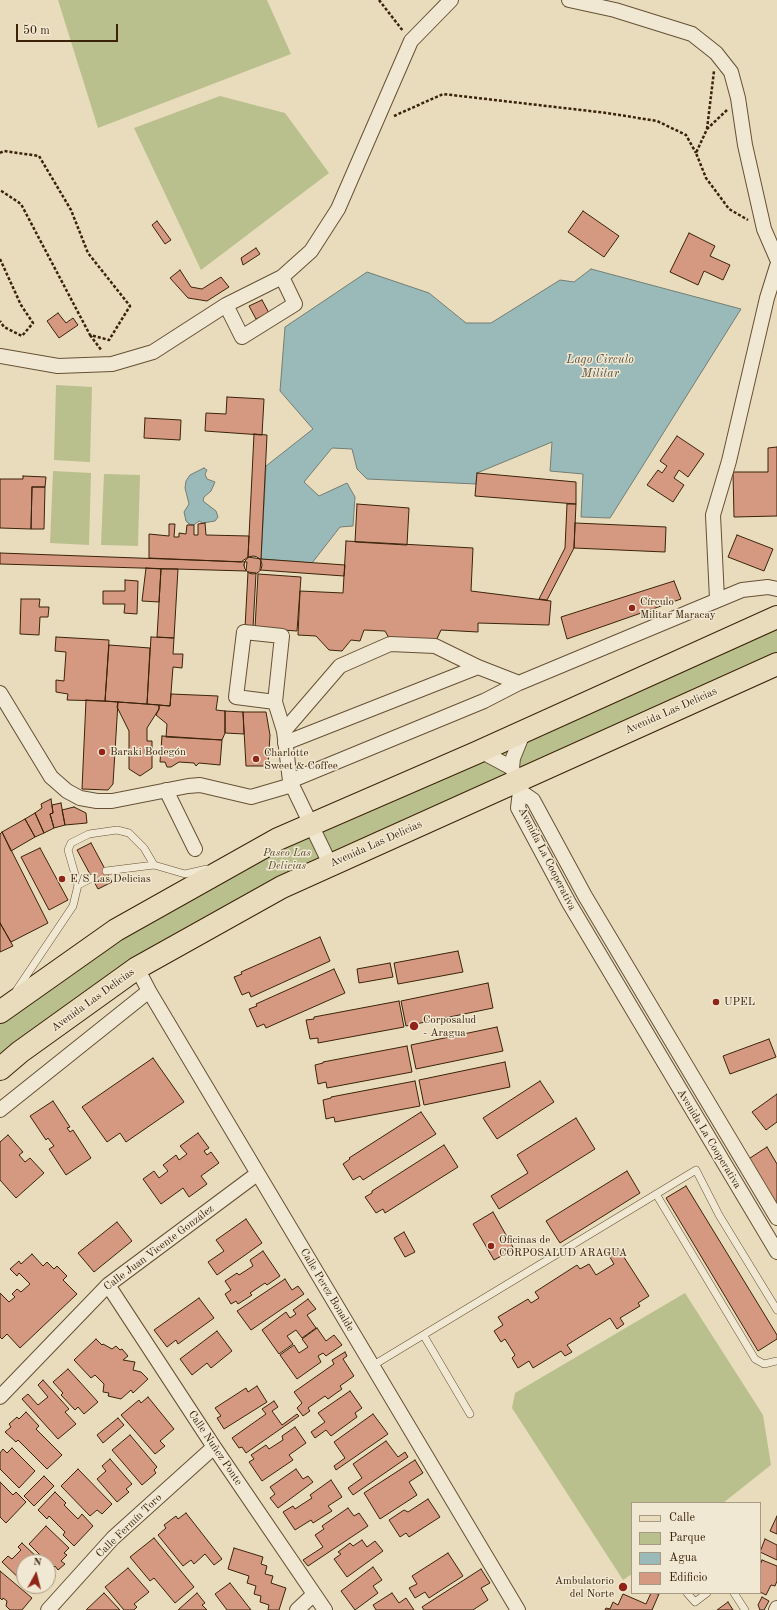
<!DOCTYPE html>
<html>
<head>
<meta charset="utf-8">
<style>
	body { margin:0 }
	#map { position:relative; width:777px; height:1610px; overflow:hidden; background:#e9dcbc; font-family:"Old Standard TT",serif }
	canvas { display:block }
	.legend { position:absolute; left:631px; top:1502px; width:130px; height:92px; box-sizing:border-box; background:#f1e8d3; border:1px solid #a89982; margin:0; padding:5px 7px; list-style:none; font-size:12px; color:#3b2309 }
	.legend li { display:flex; align-items:center; gap:8px; height:20px }
	.legend b { width:20px; border:1px solid #a89982 }
	.north { position:absolute; left:16px; top:1554px; width:40px; height:40px; box-sizing:border-box; background:#f1e8d3; border:1px solid #a89982; border-radius:50%; rotate:7deg; font-size:11px; font-weight:700; line-height:16px; text-align:center; color:#3b2309 }
	.north::after { content:''; display:block; margin:auto; width:14px; height:18px; background:#8f2418; clip-path:polygon(50% 0,100% 100%,50% 72%,0 100%) }
	.scale { position:absolute; left:16px; top:24px; width:102px; height:18px; box-sizing:border-box; border:2px solid #3b2309; border-top:0; padding-left:5px; font-size:12px; line-height:14px; white-space:nowrap; color:#3b2309; -webkit-text-stroke:3px #f1e8d3; paint-order:stroke }
</style>
</head>
<body>
<div id="map">
<canvas width="777" height="1610"></canvas>
<ul class="legend">
<li><b style="height:5px;background:#e9dcbc"></b>Calle</li>
<li><b style="height:11px;background:#babf8e"></b>Parque</li>
<li><b style="height:11px;background:#9ab9b9"></b>Agua</li>
<li><b style="height:11px;background:#d59981"></b>Edificio</li>
</ul>
<div class="north">N</div>
<div class="scale">50 m</div>
</div>
<script>
const ctx = document.querySelector('canvas').getContext('2d');
ctx.lineJoin = 'round';
function fill(path, color) { ctx.fillStyle = color; ctx.fill(path, 'evenodd'); }
const shape = rows => new Path2D(rows.map(r => 'M' + r).join(''));
function strokePath(path, color, width, dash) { ctx.strokeStyle = color; ctx.lineWidth = width; ctx.lineCap = dash ? 'butt' : 'round'; ctx.setLineDash(dash || []); ctx.stroke(path); }
function drawText(font, color, halo, rows, align = 'center') {
  ctx.font = font + ' "Old Standard TT",serif'; ctx.lineWidth = 3; ctx.setLineDash([]); ctx.textBaseline = 'middle'; ctx.strokeStyle = halo; ctx.fillStyle = color; for (const [text, x, y, turn = 0] of rows) {
    ctx.save(); ctx.translate(x, y); ctx.rotate((+turn || 0) * Math.PI / 180); ctx.textAlign = isNaN(turn) ? turn : align; if (halo) ctx.strokeText(text, 0, 0); ctx.fillText(text, 0, 0); ctx.restore();
  }
}
fill(shape([
	[58,0,267,0,291,54,98,128],
	[220,96,285,113,329,173,201,270,134,128],
	[56,385,92,387,90,462,54,460],
	[53,471,91,473,89,545,50,543],
	[104,474,140,475,138,546,101,545],
	[777,617,777,663,281,887,0,1069,0,1012,278,839],
	[685,1293,763,1415,771,1465,723,1503,632,1503,632,1574,623,1580,512,1408,515,1393]
]), '#babf8e');
const water = shape([
	[591,269,741,309,610,518,581,517,583,474,550,471,552,442,477,473,476,484,367,479,357,469,352,449,332,448,304,482,319,496,347,483,355,497,353,526,340,527,312,563,261,559,266,466,313,429,280,391,285,327,367,272,429,293,466,323,491,323,560,280,574,282,591,269],
	[204,468,207,470,205,474,207,479,215,482,211,491,204,497,203,501,216,511,218,517,215,521,203,523,199,521,194,525,189,524,186,521,184,512,189,504,185,488,186,481,190,475,204,468]
]);
fill(water, '#9ab9b9');
strokePath(water, '#747d73', 1);
const building = shape([
	[583,211,619,236,604,257,568,232,583,211],
	[157,221,171,240,165,244,152,225,157,221],
	[689,233,715,246,710,256,730,265,723,280,704,271,698,285,670,272,689,233],
	[256,248,260,254,243,265,241,258,256,248],
	[180,270,191,287,202,289,221,277,229,287,207,301,188,298,170,278,180,270],
	[262,300,269,313,256,319,249,306,262,300],
	[58,313,66,323,73,318,78,325,59,338,47,321,58,313],
	[227,397,264,399,262,435,205,431,206,413,226,414,227,397],
	[145,418,181,420,180,440,144,438,145,418],
	[254,434,267,435,261,559,248,557,254,434],
	[677,436,704,454,688,477,679,470,674,478,684,485,673,502,647,485,658,470,662,473,667,466,660,461,677,436],
	[777,447,777,516,734,517,733,472,768,472,768,448,777,447],
	[477,473,576,482,576,504,475,496,477,473],
	[23,476,46,477,45,487,32,487,31,529,0,528,0,479,23,479,23,476],
	[32,487,45,487,44,529,31,529,32,487],
	[357,504,409,508,407,545,355,542,357,504],
	[567,504,576,504,574,548,547,600,539,599,565,548,567,504],
	[205,523,206,535,249,536,248,557,241,562,149,558,149,534,169,536,169,524,175,524,174,537,179,537,179,533,186,534,187,525,194,525,194,535,198,535,198,524,205,523],
	[575,523,666,527,665,552,574,548,575,523],
	[737,535,773,549,764,571,728,557,737,535],
	[346,541,473,548,471,591,551,601,549,625,478,623,478,632,441,630,435,643,390,640,385,631,364,630,360,641,351,640,342,651,329,650,316,636,298,635,300,591,343,593,346,541],
	[0,553,247,562,246,571,0,564,0,553],
	'244 565a9 9 0 1 1 18 0a9 9 0 1 1-18 0Z',
	[261,559,345,565,344,576,260,570,261,559],
	[146,568,161,569,159,602,142,601,146,568],
	[161,569,178,569,174,638,157,637,161,569],
	[248,572,256,573,253,628,245,628,248,572],
	[258,574,301,577,297,631,255,628,258,574],
	[125,580,138,581,137,614,124,613,125,604,103,604,103,591,125,591,125,580],
	[674,581,681,599,567,639,561,617,674,581],
	[21,599,40,599,39,607,49,607,48,617,40,617,39,635,20,634,21,599],
	[56,637,109,640,105,701,67,700,68,694,56,692,56,680,64,681,66,652,55,651,56,637],
	[151,637,174,638,173,654,183,654,182,668,173,667,170,706,147,704,151,637],
	[109,645,150,648,147,704,105,701,109,645],
	[171,694,218,696,216,710,225,711,225,733,222,740,166,737,167,724,156,715,159,709,159,705,170,706,171,694],
	[86,700,118,702,113,784,108,790,82,789,86,700],
	[118,702,159,705,159,709,147,728,147,741,152,741,152,768,140,776,129,769,129,731,117,707,118,702],
	[225,711,243,712,244,734,225,733,225,711],
	[243,712,266,712,270,735,268,766,246,766,243,712],
	[162,736,222,740,220,765,199,763,196,766,194,763,179,762,171,767,167,767,165,762,160,762,162,736],
	[51,799,53,813,50,814,54,828,44,833,35,813,42,808,41,804,51,799],
	[61,803,65,825,54,828,50,814,53,813,52,805,61,803],
	[74,807,86,813,87,823,65,825,62,810,74,807],
	[35,813,44,833,35,837,25,819,35,813],
	[25,819,35,837,11,851,2,832,25,819],
	[2,832,48,923,11,942,0,923,0,834,2,832],
	[91,843,112,882,98,889,77,850,91,843],
	[40,848,68,900,49,910,21,857,40,848],
	[0,923,13,946,0,952,0,923],
	[320,937,330,961,251,997,249,992,242,995,234,977,242,974,241,972,320,937],
	[458,951,463,972,398,984,394,963,458,951],
	[390,963,393,977,359,983,357,969,390,963],
	[334,969,345,993,266,1028,264,1024,257,1027,249,1009,257,1006,256,1004,334,969],
	[488,983,493,1008,406,1026,401,1001,488,983],
	[399,1001,404,1027,318,1043,318,1038,310,1039,306,1020,314,1019,314,1017,399,1001],
	[497,1027,503,1051,416,1069,411,1045,497,1027],
	[769,1039,776,1057,730,1074,723,1056,769,1039],
	[407,1046,412,1072,327,1088,326,1082,318,1084,315,1065,323,1063,323,1062,407,1046],
	[153,1058,184,1102,126,1142,120,1133,107,1142,82,1107,153,1058],
	[505,1062,510,1087,424,1105,419,1080,505,1062],
	[415,1081,420,1106,335,1122,334,1117,326,1119,323,1100,331,1098,331,1097,415,1081],
	[540,1081,554,1102,497,1139,483,1118,540,1081],
	[777,1094,777,1122,766,1130,752,1112,777,1094],
	[53,1101,70,1127,67,1128,70,1132,73,1130,91,1158,66,1175,49,1149,54,1146,48,1138,46,1140,30,1116,53,1101],
	[421,1112,436,1134,363,1180,360,1176,353,1180,343,1164,350,1159,349,1158,421,1112],
	[576,1118,595,1149,499,1209,491,1196,528,1173,517,1155,576,1118],
	[198,1133,209,1148,204,1151,207,1155,211,1152,219,1163,201,1176,207,1184,189,1197,183,1188,161,1204,143,1179,154,1171,159,1178,168,1171,163,1165,176,1155,179,1160,187,1154,180,1146,198,1133],
	[8,1135,23,1152,19,1155,25,1162,30,1158,44,1173,16,1198,0,1180,0,1142,8,1135],
	[444,1145,458,1167,385,1213,383,1209,376,1213,365,1197,372,1193,372,1191,444,1145],
	[767,1147,777,1164,777,1209,747,1160,767,1147],
	[627,1171,640,1193,560,1243,546,1221,627,1171],
	[686,1186,777,1335,777,1339,758,1351,666,1198,686,1186],
	[493,1212,514,1249,494,1260,473,1224,493,1212],
	[246,1219,262,1243,217,1275,208,1262,224,1251,216,1240,246,1219],
	[117,1222,132,1241,94,1272,78,1253,117,1222],
	[404,1232,415,1252,405,1257,394,1238,404,1232],
	[618,1248,649,1296,638,1303,640,1306,620,1318,624,1324,617,1329,610,1318,567,1345,572,1352,565,1356,561,1351,533,1368,529,1361,518,1368,512,1358,515,1355,505,1339,501,1342,494,1331,503,1325,498,1317,528,1299,531,1303,539,1298,535,1292,577,1265,580,1269,589,1264,596,1275,614,1264,608,1254,618,1248],
	[263,1251,280,1276,267,1285,265,1283,250,1293,252,1295,238,1304,236,1301,231,1304,225,1294,231,1290,225,1281,237,1273,239,1275,253,1266,250,1260,263,1251],
	[32,1254,43,1266,47,1262,54,1269,57,1266,67,1276,63,1280,77,1294,20,1348,7,1334,2,1339,0,1337,0,1293,9,1302,15,1297,12,1294,17,1289,21,1292,30,1284,19,1273,17,1276,10,1269,19,1261,21,1264,32,1254],
	[285,1279,292,1290,298,1286,304,1294,251,1330,237,1311,285,1279],
	[199,1298,214,1318,178,1344,176,1340,167,1347,154,1330,199,1298],
	[308,1299,316,1309,307,1315,316,1328,302,1338,296,1330,287,1336,293,1344,279,1354,262,1330,286,1312,290,1318,296,1314,293,1310,308,1299],
	[317,1328,326,1341,334,1335,342,1345,326,1356,323,1353,318,1356,321,1362,297,1379,280,1355,294,1345,299,1353,308,1347,302,1339,317,1328],
	[217,1331,232,1351,211,1368,207,1363,192,1375,180,1359,217,1331],
	[96,1339,102,1345,103,1344,112,1349,116,1346,120,1350,122,1349,128,1356,123,1360,135,1362,133,1370,141,1372,148,1379,133,1393,131,1390,121,1399,108,1396,109,1393,103,1392,104,1384,95,1375,91,1378,74,1360,96,1339],
	[345,1352,347,1356,343,1359,354,1376,340,1386,342,1389,328,1399,325,1396,308,1408,310,1411,303,1416,297,1408,302,1403,294,1392,334,1364,332,1360,345,1352],
	[68,1369,98,1402,84,1414,78,1407,75,1410,61,1395,63,1393,53,1382,68,1369],
	[43,1380,69,1409,65,1412,76,1424,58,1439,22,1399,28,1394,38,1405,48,1397,38,1385,43,1380],
	[257,1386,267,1402,224,1429,217,1418,221,1416,215,1408,246,1388,248,1392,257,1386],
	[350,1391,362,1408,355,1413,357,1417,331,1436,326,1430,315,1438,311,1432,325,1422,318,1413,350,1391],
	[148,1397,174,1429,160,1441,165,1446,155,1454,121,1415,139,1400,141,1403,148,1397],
	[274,1401,278,1407,272,1411,282,1425,297,1414,299,1416,246,1453,242,1447,239,1448,232,1438,266,1414,262,1409,274,1401],
	[26,1412,39,1426,36,1429,62,1455,47,1469,18,1440,16,1442,5,1432,11,1427,9,1424,17,1417,19,1419,26,1412],
	[373,1414,388,1434,336,1470,334,1466,345,1458,334,1442,373,1414],
	[118,1418,124,1425,103,1443,97,1435,118,1418],
	[295,1427,306,1443,289,1455,293,1460,262,1481,249,1462,254,1459,251,1455,266,1445,269,1449,283,1440,282,1436,295,1427],
	[130,1435,157,1467,154,1470,156,1473,142,1485,112,1450,130,1435],
	[386,1441,398,1457,405,1452,408,1457,353,1495,348,1488,362,1478,353,1464,386,1441],
	[12,1448,35,1471,19,1488,0,1469,0,1453,3,1449,7,1453,12,1448],
	[110,1459,132,1484,126,1489,129,1492,117,1502,97,1479,106,1471,102,1466,110,1459],
	[415,1460,423,1473,409,1482,417,1495,380,1519,364,1493,415,1460],
	[78,1469,112,1504,102,1514,97,1510,90,1516,61,1486,78,1469],
	[296,1469,303,1479,308,1476,313,1482,278,1508,270,1498,275,1494,270,1487,296,1469],
	[44,1476,54,1486,34,1506,24,1496,44,1476],
	[331,1480,342,1497,328,1506,332,1511,313,1523,311,1520,295,1530,283,1512,293,1506,295,1509,312,1498,310,1495,331,1480],
	[0,1482,13,1495,16,1492,26,1502,6,1523,0,1517,0,1482],
	[55,1492,66,1503,64,1505,78,1519,82,1514,93,1526,74,1546,63,1535,65,1532,49,1516,47,1519,38,1510,55,1492],
	[428,1499,440,1517,409,1537,406,1533,400,1537,389,1520,404,1510,408,1512,428,1499],
	[348,1508,354,1516,359,1513,368,1526,308,1566,303,1560,323,1547,315,1535,324,1529,322,1526,348,1508],
	[186,1513,222,1559,214,1565,205,1554,194,1564,191,1560,183,1566,158,1535,166,1528,164,1525,176,1516,178,1519,186,1513],
	[777,1516,777,1534,770,1531,777,1516],
	[46,1526,69,1548,64,1553,67,1555,61,1561,65,1564,58,1570,55,1566,53,1568,29,1544,46,1526],
	[154,1538,194,1587,175,1603,154,1578,150,1581,130,1557,154,1538],
	[765,1539,777,1545,777,1560,760,1552,765,1539],
	[362,1540,367,1547,375,1541,383,1551,347,1577,334,1559,341,1554,338,1552,350,1543,353,1546,362,1540],
	[22,1543,42,1562,24,1562,24,1583,2,1562,8,1556,12,1559,21,1550,18,1547,22,1543],
	[234,1548,263,1557,261,1564,267,1566,265,1574,273,1576,271,1583,286,1588,279,1610,268,1610,269,1605,260,1602,261,1596,254,1594,256,1586,247,1583,249,1576,228,1569,234,1548],
	[448,1553,463,1576,429,1598,425,1592,415,1598,409,1588,417,1584,412,1576,448,1553],
	[762,1560,777,1566,777,1581,775,1586,771,1585,766,1595,760,1592,760,1565,762,1560],
	[373,1567,382,1580,373,1586,378,1593,355,1610,341,1591,373,1567],
	[128,1568,149,1592,134,1604,137,1607,134,1610,124,1610,105,1587,128,1568],
	[481,1569,490,1583,481,1588,488,1600,473,1610,424,1610,422,1607,481,1569],
	[0,1571,32,1598,22,1610,10,1610,6,1606,7,1601,3,1598,2,1600,0,1598,0,1571],
	[230,1583,251,1610,227,1610,215,1594,230,1583],
	[104,1593,120,1610,86,1610,104,1593],
	[197,1593,205,1603,202,1605,207,1610,178,1610,197,1593],
	[392,1593,399,1603,406,1598,414,1610,376,1610,373,1605,392,1593],
	[651,1593,659,1594,652,1610,605,1610,606,1608,610,1609,613,1602,618,1605,623,1594,646,1604,651,1593],
	[762,1597,769,1601,764,1610,760,1610,758,1605,762,1597],
	[728,1602,733,1610,717,1610,728,1602]
]);
fill(building, '#d59981');
strokePath(building, '#3b2309', 1);
const service = shape([
	[106,871,154,865],
	[78,885,92,878],
	[16,991,73,906,78,885,68,850,71,843,89,834,117,830,129,833,144,848,154,865,185,874,207,869],
	[656,1194,755,1359,764,1364,777,1361],
	[424,1336,470,1414],
	[372,1366,696,1170,719,1215,777,1310],
	[687,1593,695,1602,707,1593],
	[734,1593,745,1610]
]);
const minor = shape([
	[569,0,615,10,692,34,716,53,731,72,738,98,745,145,764,229,777,259],
	[282,277,295,304,242,337,226,305,282,277,311,251,338,209,411,41,451,0],
	[0,356,58,366,112,364,153,352,226,305],
	[717,599,713,515,729,461,767,298,777,266],
	[519,683,742,590,768,587,777,589],
	[0,693,51,777,67,791,80,798,97,801,112,801,188,786,200,785,251,797,292,785],
	[275,702,236,697,244,632,282,636,275,702,284,731,290,781,330,864],
	[284,731,340,666,390,644,435,646,478,667,519,683,484,701,290,781],
	[285,743,478,667],
	[476,753,486,754,512,768],
	[520,789,512,768,513,758,524,731],
	[166,790,195,849],
	[137,968,149,991,518,1610],
	[0,1110,149,991],
	[777,1218,585,896,533,800,520,791,518,808,569,903,777,1252],
	[108,1285,214,1447,325,1610],
	[0,1397,108,1285,257,1174],
	[48,1610,113,1538,214,1447],
	[297,1610,314,1594],
	[776,1610,777,1608]
]);
const primary = shape([
	[0,1012,116,930,278,839,476,753,777,617],
	[0,1069,20,1052,137,968,282,887,777,664]
]);
strokePath(service, '#665136', 8);
strokePath(minor, '#665136', 16);
strokePath(primary, '#3b2309', 24);
strokePath(shape([
	[379,0,403,31],
	[727,110,707,129,696,153,706,178,729,209,748,220],
	[394,116,443,94,607,113,657,121,686,135,696,153],
	[707,129,714,71],
	[0,153,4,151,39,156,71,210,88,253,130,306,109,340,90,335,21,204,0,190],
	[0,259,21,305,33,323,22,336,4,327,0,321],
	[90,335,102,351]
]), '#3b2309', 2.5, [3, 2]);
strokePath(service, '#f1e8d3', 7);
strokePath(minor, '#f1e8d3', 14);
strokePath(primary, '#e9dcbc', 22);
for (const [x, y, r, color] of [
	[632,608,4,"#8f2418"],
	[102,752,4,"#8f2418"],
	[256,759,4,"#8f2418"],
	[62,879,4,"#8f2418"],
	[716,1002,4,"#8f2418"],
	[414,1026,5,"#8f2418"],
	[491,1246,4,"#8f2418"],
	[623,1587,5,"#8f2418"]
]) { const dot = new Path2D(); dot.arc(x, y, r, 0, 2 * Math.PI); ctx.fillStyle = color; ctx.fill(dot); strokePath(dot, '#f1e8d3', 1.5); }
drawText('11px', '#3b2309', '#f1e8d3', [
	["Círculo",640,602],
	["Militar Maracay",640,615],
	["Baraki Bodegón",110,752],
	["Charlotte",264,753],
	["Sweet & Coffee",264,766],
	["E/S Las Delicias",70,879],
	["UPEL",724,1002],
	["Corposalud",423,1020],
	["- Aragua",423,1033],
	["Oficinas de",499,1240],
	["CORPOSALUD ARAGUA",499,1253],
	["Ambulatorio",614,1581,"right"],
	["del Norte",614,1594,"right"]
], 'left');
drawText('11px', '#3b2309', '#f1e8d3', [
	["Avenida Las Delicias",671,711,-24],
	["Avenida Las Delicias",376,844,-24],
	["Avenida La Cooperativa",547,859,63],
	["Avenida Las Delicias",93,1000,-36],
	["Avenida La Cooperativa",709,1139,59],
	["Calle Juan Vicente González",159,1248,-37],
	["Calle Perez Bonalde",327,1290,59],
	["Calle Nuñez Ponte",215,1448,56],
	["Calle Fermín Toro",129,1526,-44]
]);
drawText('italic 11px', '#5b4a2a', '#f1e8d3', [
	["Paseo Las",287,853],
	["Delicias",287,866]
]);
drawText('italic 12px', '#58503e', '#f1e8d3', [
	["Lago Circulo",600,360],
	["Militar",600,374]
]);
</script>
</body>
</html>
